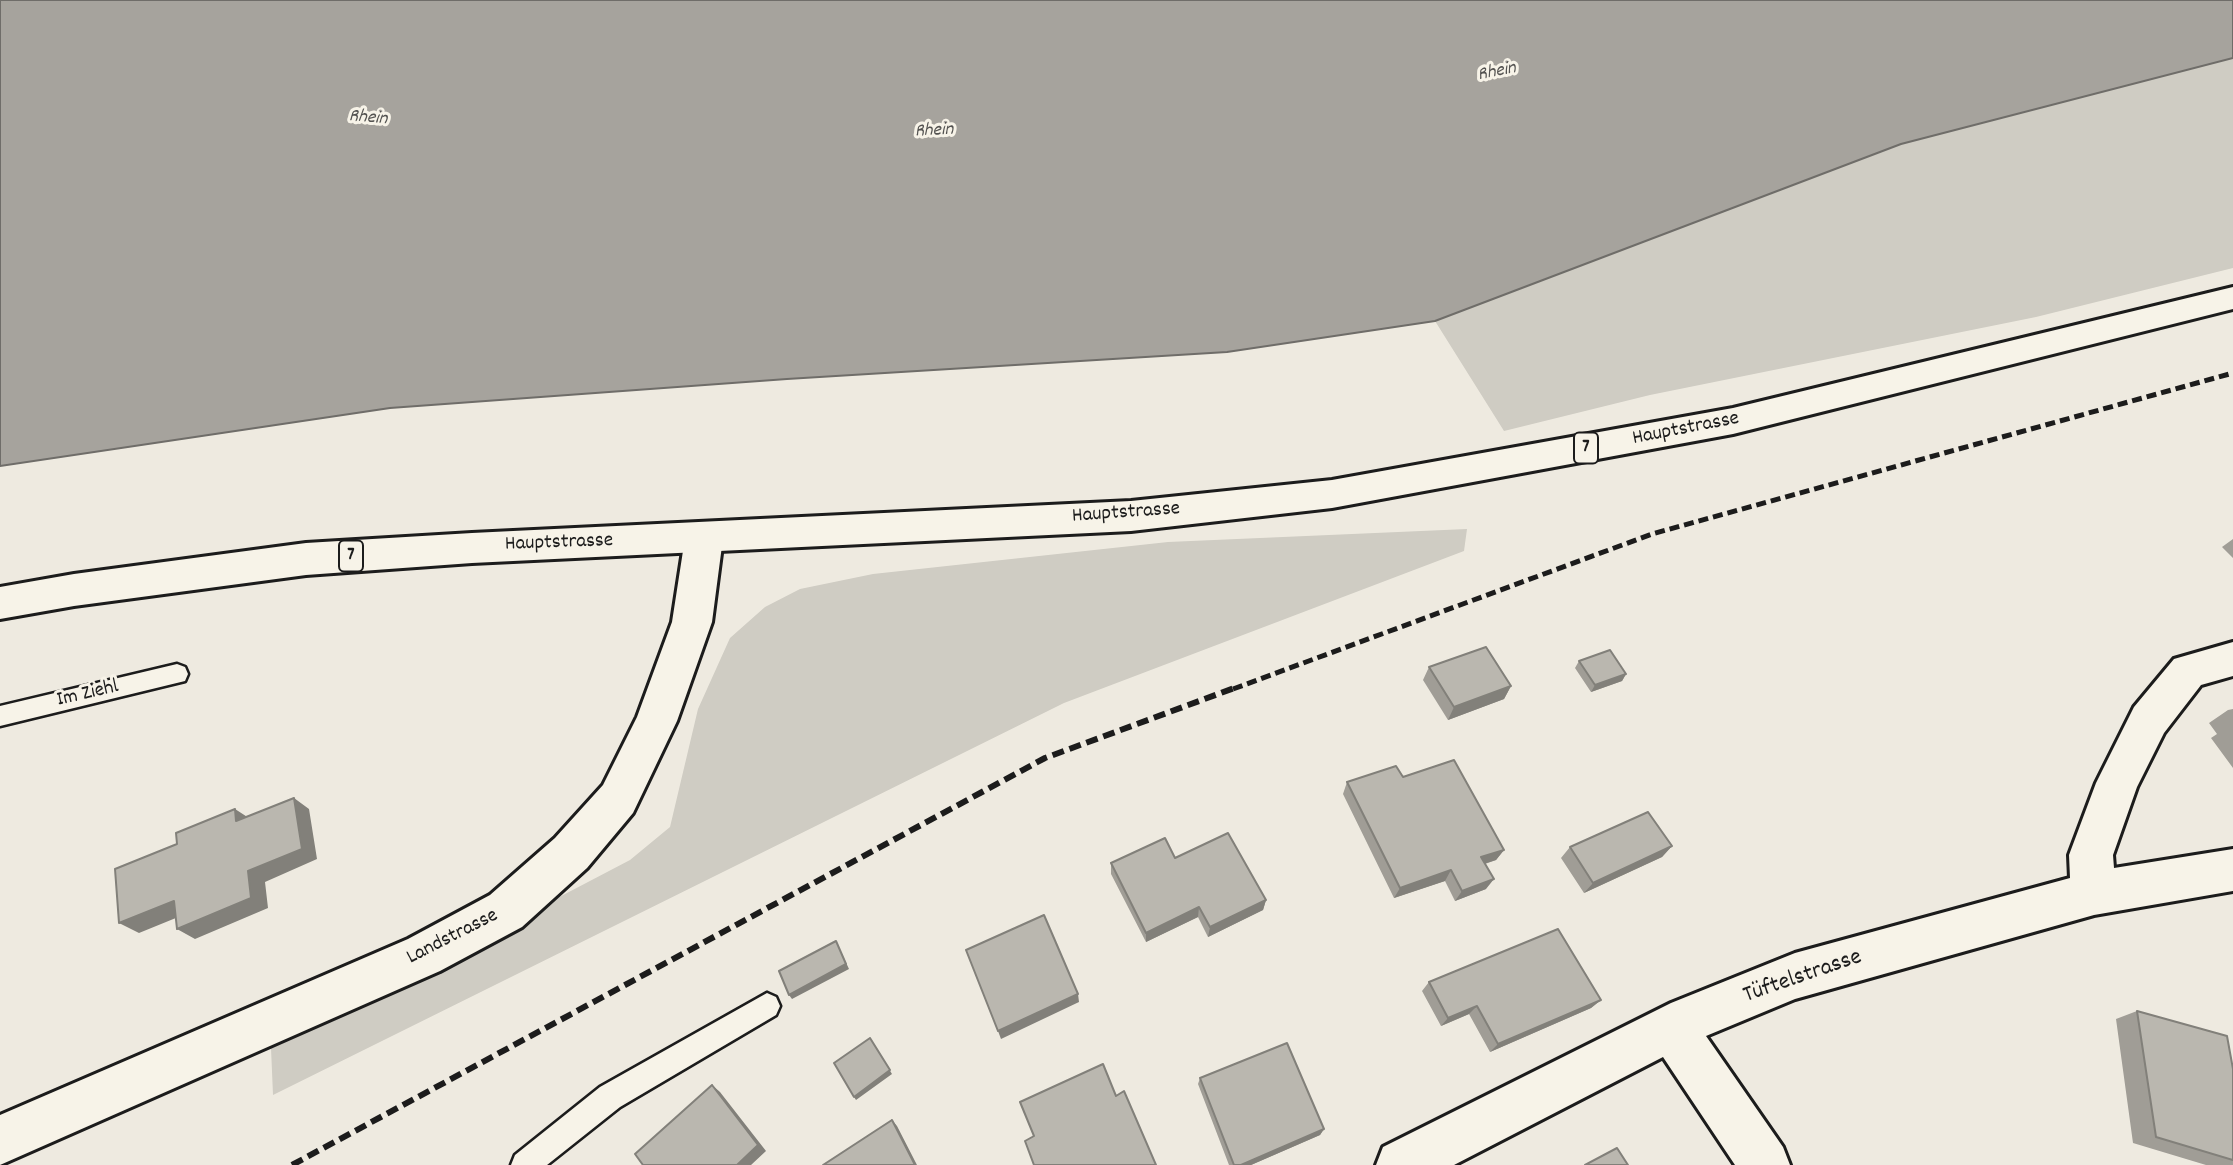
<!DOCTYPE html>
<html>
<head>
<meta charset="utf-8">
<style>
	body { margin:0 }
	canvas { display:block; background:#eeeae0 }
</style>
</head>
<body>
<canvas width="2233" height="1165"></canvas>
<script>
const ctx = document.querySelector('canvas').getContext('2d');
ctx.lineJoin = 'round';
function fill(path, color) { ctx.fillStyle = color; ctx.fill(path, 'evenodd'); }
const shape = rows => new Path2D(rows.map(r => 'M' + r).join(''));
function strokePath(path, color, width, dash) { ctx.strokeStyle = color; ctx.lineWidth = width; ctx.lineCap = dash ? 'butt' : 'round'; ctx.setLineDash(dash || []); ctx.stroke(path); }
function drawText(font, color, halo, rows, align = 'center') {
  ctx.font = font + ' Dekko,sans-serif'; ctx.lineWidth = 6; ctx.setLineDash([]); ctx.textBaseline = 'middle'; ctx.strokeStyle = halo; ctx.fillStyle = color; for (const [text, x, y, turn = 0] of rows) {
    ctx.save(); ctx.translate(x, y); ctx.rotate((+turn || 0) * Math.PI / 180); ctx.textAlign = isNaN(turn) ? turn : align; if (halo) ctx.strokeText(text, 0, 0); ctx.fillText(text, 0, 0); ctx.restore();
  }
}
fill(shape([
	[2233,58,2233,268,2036,317,1650,395,1504,431,1435,321,1901,144],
	[1467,529,1464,551,1064,703,273,1095,271,1048,630,860,670,827,698,709,730,638,765,607,800,589,873,574,1168,542]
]), '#cfccc3');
const water = shape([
	[0,0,2233,0,2233,58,1901,144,1435,321,1227,352,787,379,390,408,0,466,0,0]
]);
fill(water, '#a6a39d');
strokePath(water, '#6f6d69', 2);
const service = shape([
	[177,664,185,667,188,674,185,681,0,726,0,706,177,664],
	[767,993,776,997,780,1006,776,1015,620,1107,547,1165,511,1165,515,1155,600,1087,767,993]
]);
const minor = shape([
	[2233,642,2233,676,2201,685,2164,733,2137,787,2113,855,2114,868,2233,849,2233,891,2094,915,1795,999,1706,1036,1783,1147,1790,1165,1735,1165,1663,1057,1454,1165,1376,1165,1383,1147,1671,1003,1795,953,2070,878,2069,855,2096,783,2134,707,2174,659,2233,642]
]);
const tertiary = shape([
	[704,523,717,527,723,538,712,622,677,721,633,813,587,868,522,927,440,971,0,1165,0,1115,408,939,490,895,555,838,603,785,637,717,672,622,685,538,691,527,704,523]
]);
const primary = shape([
	[2233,287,2233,309,1733,434,1332,508,1131,531,472,563,306,575,74,606,0,619,0,587,74,574,306,543,472,533,1131,501,1332,480,1733,408,2233,287]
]);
strokePath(service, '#1c1c1c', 5);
strokePath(minor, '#1c1c1c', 6);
strokePath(tertiary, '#1c1c1c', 6);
strokePath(primary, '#1c1c1c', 6);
fill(service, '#f7f3e8');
fill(minor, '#f7f3e8');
fill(tertiary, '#f7f3e8');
fill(primary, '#f7f3e8');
strokePath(shape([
	[1233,689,1652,534,2233,373]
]), '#1c1c1c', 5, [10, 5]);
strokePath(shape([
	[292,1165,1045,758,1237,687]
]), '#1c1c1c', 6, [12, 6]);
fill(shape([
	[2233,539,2233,558,2222,547],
	[1579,661,1626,674,1622,681,1591,692,1575,668],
	[1429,667,1511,686,1504,699,1448,720,1423,680],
	[2233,709,2233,768,2211,738,2217,734,2209,723,2228,710],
	[1403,777,1504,850,1496,860,1485,864,1486,889,1455,901,1445,881,1394,898,1343,794,1347,782],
	[1672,846,1662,857,1584,893,1561,858,1570,847],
	[1175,858,1266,900,1263,910,1208,937,1198,917,1146,942,1111,874,1111,863],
	[1429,982,1601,1000,1591,1008,1490,1052,1469,1014,1441,1026,1422,991],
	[2137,1011,2233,1069,2233,1165,2206,1165,2133,1143,2116,1019],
	[1200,1078,1324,1129,1320,1135,1251,1165,1229,1165,1198,1084]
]), '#a09d96');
fill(shape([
	[1626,674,1622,681,1591,692,1595,685],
	[1511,686,1504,699,1448,720,1454,707],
	[294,798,309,809,317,859,265,882,268,908,195,939,177,929],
	[235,809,252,820,236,821],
	[1672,846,1662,857,1584,893,1593,883],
	[1504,850,1496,860,1474,867,1481,857],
	[1451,870,1445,881,1394,898,1400,888],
	[1494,879,1486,889,1455,901,1462,891],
	[1266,900,1263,910,1208,937,1210,927],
	[174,901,193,911,139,933,119,923],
	[1199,907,1198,917,1146,942,1146,933],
	[836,941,849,969,792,999,789,995],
	[1078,994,1079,1002,1001,1039,998,1031],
	[1601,1000,1591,1008,1490,1052,1498,1044],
	[1477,1006,1469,1014,1441,1026,1448,1018],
	[870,1038,892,1074,856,1100,854,1097],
	[712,1085,720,1092,766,1151,751,1165,737,1165],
	[892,1120,897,1126,917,1165,915,1165],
	[1324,1129,1320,1135,1251,1165,1241,1165]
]), '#82807a');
const building = shape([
	[1486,647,1511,686,1454,707,1429,667,1486,647],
	[1610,650,1626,674,1595,685,1579,661,1610,650],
	[1454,760,1504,850,1481,857,1494,879,1462,891,1451,870,1400,888,1347,782,1396,766,1403,777,1454,760],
	[294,798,302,849,248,871,251,898,177,929,174,901,119,923,115,869,177,844,176,833,235,809,236,821,294,798],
	[1648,812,1672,846,1593,883,1570,847,1648,812],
	[1228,833,1266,900,1210,927,1199,907,1146,933,1111,863,1165,838,1175,858,1228,833],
	[1044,915,1078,994,998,1031,966,950,1044,915],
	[1558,929,1601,1000,1498,1044,1477,1006,1448,1018,1429,982,1558,929],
	[836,941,846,964,789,995,779,971,836,941],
	[2137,1011,2227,1036,2233,1069,2233,1160,2156,1137,2137,1011],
	[870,1038,890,1070,854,1097,834,1063,870,1038],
	[1287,1043,1324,1129,1241,1165,1234,1165,1200,1078,1287,1043],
	[1103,1064,1116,1096,1124,1091,1156,1165,1034,1165,1025,1141,1034,1136,1020,1102,1103,1064],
	[712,1085,758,1145,737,1165,643,1165,635,1154,712,1085],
	[892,1120,915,1165,823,1165,892,1120],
	[1617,1148,1628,1165,1585,1165,1617,1148]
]);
fill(building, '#bab7af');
strokePath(building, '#82807a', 2);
drawText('italic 19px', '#535250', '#f7f3e8', [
	["Rhein",1497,73,-11],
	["Rhein",368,119,5],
	["Rhein",934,132,-3]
]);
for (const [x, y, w] of [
	[1586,448,24],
	[351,556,24]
]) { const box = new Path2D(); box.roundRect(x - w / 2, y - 15.5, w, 31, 5); ctx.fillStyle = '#f7f3e8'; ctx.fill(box); strokePath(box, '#1c1c1c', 2); }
drawText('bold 19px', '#1c1c1c', null, [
	["7",1586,448],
	["7",351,556]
]);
drawText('21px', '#1c1c1c', '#f7f3e8', [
	["Hauptstrasse",1686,430,-11],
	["Hauptstrasse",1126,514,-4],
	["Hauptstrasse",559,544,-2],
	["Im Ziehl",88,695,-13],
	["Landstrasse",453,938,-27]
]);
drawText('24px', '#1c1c1c', '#f7f3e8', [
	["Tüftelstrasse",1803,978,-19]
]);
</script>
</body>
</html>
